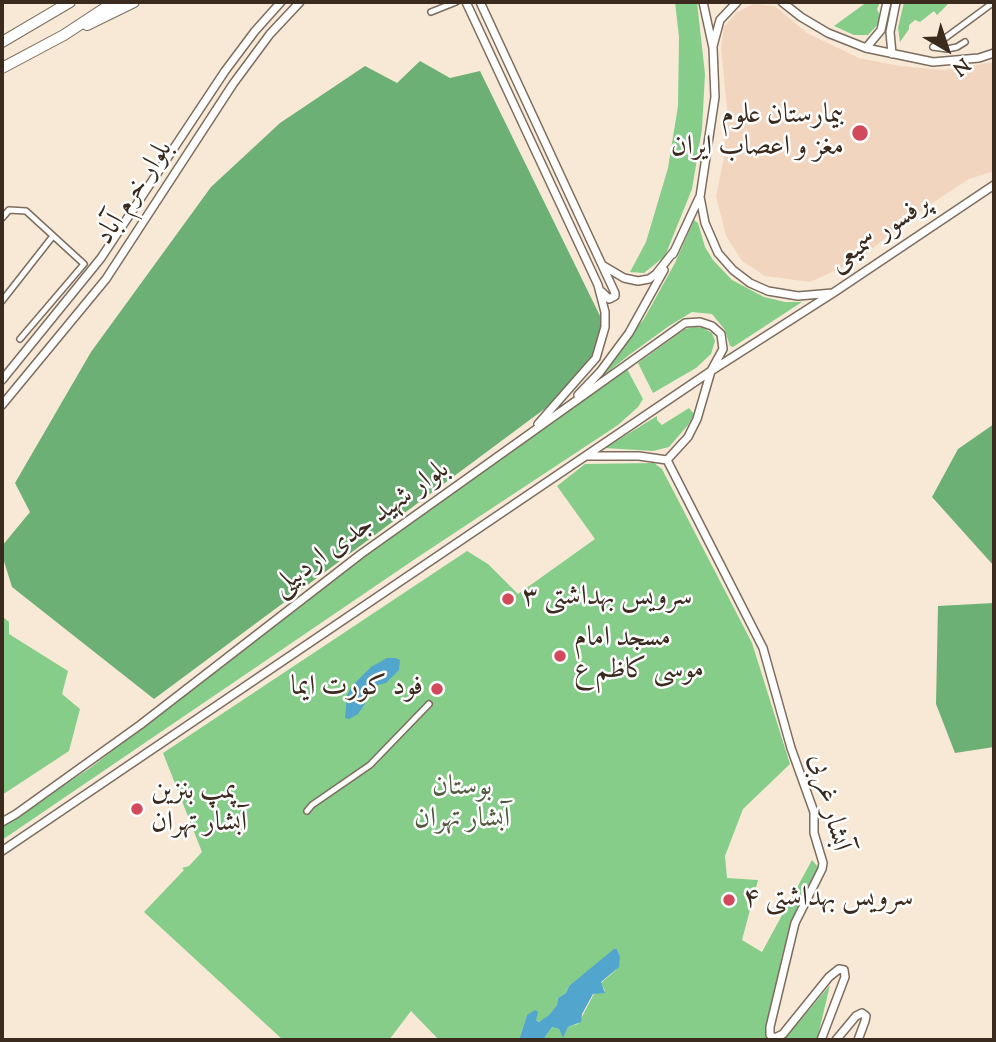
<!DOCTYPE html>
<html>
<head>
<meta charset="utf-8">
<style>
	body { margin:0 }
	#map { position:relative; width:996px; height:1042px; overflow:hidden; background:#f7e9d6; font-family:"Sorts Mill Goudy",serif }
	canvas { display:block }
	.frame { position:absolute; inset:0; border:4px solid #3b2a1e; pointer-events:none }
	.north { position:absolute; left:912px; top:14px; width:70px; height:70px; -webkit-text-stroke:5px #fff; paint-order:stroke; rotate:141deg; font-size:19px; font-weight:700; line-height:28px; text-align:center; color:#3b2a1e }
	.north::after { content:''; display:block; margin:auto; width:24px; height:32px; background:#3b2a1e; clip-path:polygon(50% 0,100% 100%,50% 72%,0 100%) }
</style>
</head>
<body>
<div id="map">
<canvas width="996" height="1042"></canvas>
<div class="frame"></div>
<div class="north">N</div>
</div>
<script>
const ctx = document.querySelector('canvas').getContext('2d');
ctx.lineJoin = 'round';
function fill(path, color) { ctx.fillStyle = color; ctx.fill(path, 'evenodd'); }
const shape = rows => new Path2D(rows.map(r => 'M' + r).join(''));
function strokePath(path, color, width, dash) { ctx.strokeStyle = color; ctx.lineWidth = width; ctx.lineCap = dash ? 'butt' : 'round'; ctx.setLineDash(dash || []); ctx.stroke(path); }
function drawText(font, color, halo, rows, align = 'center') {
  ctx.font = font + ' "Sorts Mill Goudy",Amiri,serif'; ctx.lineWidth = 5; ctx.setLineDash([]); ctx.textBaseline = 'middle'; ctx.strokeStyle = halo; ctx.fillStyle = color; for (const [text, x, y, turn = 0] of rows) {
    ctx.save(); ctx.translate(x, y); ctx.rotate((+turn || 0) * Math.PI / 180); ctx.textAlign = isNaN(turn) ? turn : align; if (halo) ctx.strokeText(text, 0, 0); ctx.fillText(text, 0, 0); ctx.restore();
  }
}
fill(shape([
	[754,4,775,6,807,33,859,58,900,66,944,70,994,62,994,171,969,179,913,216,858,260,810,282,765,276,742,261,726,236,716,196,724,158,727,108,721,48,724,27,737,12]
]), '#f2d5be');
fill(shape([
	[675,2,697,2,705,74,702,129,692,189,665,256,644,273,630,272,646,242,668,168,678,106,679,37],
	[867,2,880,2,877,9,880,16,879,23,868,35,854,35,834,26],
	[904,2,950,2,937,15,934,11,920,22,915,20,909,25,909,29,900,42,898,28],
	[694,220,698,223,705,247,713,260,732,280,764,297,785,302,802,302,733,347,730,346,725,330,712,314,692,312,669,326,629,355,583,392,644,319,675,263],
	[695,327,703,328,712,333,715,341,711,354,696,368,653,393,638,363,685,329],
	[627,369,643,399,638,407,618,425,418,557,2,840,2,826,90,768,361,558],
	[689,408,694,414,688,425,669,447,653,451,605,448,657,416,657,420,662,425],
	[654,463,662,469,752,643,790,764,743,809,725,856,727,878,758,880,742,940,762,952,812,860,818,867,796,910,782,955,768,1040,543,1040,552,1027,559,1029,563,1037,568,1027,578,1024,594,994,605,991,601,983,616,970,620,956,617,949,569,986,566,993,558,998,557,1005,549,1015,540,1022,536,1020,536,1016,527,1015,519,1040,439,1040,411,1011,389,1040,283,1040,144,912,184,870,182,868,189,866,202,852,163,753,467,551,488,564,518,594,595,539,557,486,585,464],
	[2,616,9,622,9,634,68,671,62,694,80,709,69,751,2,795],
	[830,985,817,1040,782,1040,799,1022]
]), '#85cd89');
fill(shape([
	[420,61,450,78,480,71,603,322,597,352,570,390,154,699,12,587,2,555,2,546,30,512,15,483,91,352,211,187,280,123,365,66,397,83],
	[994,424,994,566,932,497,958,449],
	[994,603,994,747,955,753,936,704,938,606]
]), '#6cb075');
fill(shape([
	[387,658,395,658,400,660,399,670,386,683,374,686,368,691,366,702,358,714,349,719,345,718,347,696,351,687,371,667],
	[614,949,617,949,620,956,619,967,601,982,605,993,593,994,582,1014,581,1022,568,1027,563,1038,559,1029,552,1027,543,1040,519,1040,527,1015,535,1010,538,1012,536,1020,539,1022,549,1015,557,1005,558,998,566,993,569,986]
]), '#52a5cd');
const street = shape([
	[431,12,456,2],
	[933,47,994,2],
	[933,47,947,49,957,47,965,42],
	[2,218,9,210,26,211,84,264,20,339],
	[2,301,53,236],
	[307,811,312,805,370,765,429,704]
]);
const secondary = shape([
	[466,2,598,285,605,312,605,327,596,358,538,424],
	[480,2,602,265,624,278,638,281,649,279,656,274,675,250],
	[703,2,713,48,715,97,700,197,705,223,718,253,733,270,750,283,768,291,798,296,833,293,994,185],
	[782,2,801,17,828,33,866,48,933,62,979,58,994,53],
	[713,46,720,20,737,2],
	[866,48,881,30,887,2],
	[892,54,890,32,896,2],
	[673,254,699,198],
	[602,265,615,293,615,296,609,299,602,292],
	[2,380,101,258,225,71,255,31,281,2],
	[578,395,600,372,629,333,664,270],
	[2,405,106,279,233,84,270,34,300,2],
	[588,456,639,456,667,460],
	[667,460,763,648,791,748,814,812,814,833,823,863,822,869,795,923,770,1027,770,1035,775,1038,783,1034,829,977,839,969,844,970,845,977,821,1040],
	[2,822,16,814,140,725,361,554,685,323,700,322,712,326,721,334,723,349,711,371,697,419,688,437,667,460],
	[2,851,711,371,833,293],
	[836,1040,856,1016,862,1013,866,1016,865,1021,858,1040]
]);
const highway = shape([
	[87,25,134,2],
	[2,42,70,2],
	[2,68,64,35,114,2]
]);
strokePath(street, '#7d6d5e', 8);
strokePath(secondary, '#7d6d5e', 10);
strokePath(highway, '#7d6d5e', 12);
strokePath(street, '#fff', 5);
strokePath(secondary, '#fff', 7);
strokePath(highway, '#fff', 10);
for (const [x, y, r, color] of [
	[860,133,9,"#d1495b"],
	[508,599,7,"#d1495b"],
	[560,656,7,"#d1495b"],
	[437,689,7,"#d1495b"],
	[137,809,7,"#d1495b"],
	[729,900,7,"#d1495b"]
]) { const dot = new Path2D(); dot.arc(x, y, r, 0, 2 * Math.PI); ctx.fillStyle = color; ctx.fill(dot); strokePath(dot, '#fff', 2.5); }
drawText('28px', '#3b2a1e', '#fff', [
	["بیمارستان علوم",844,117,"right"],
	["مغز و اعصاب ایران",844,149,"right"],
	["سرویس بهداشتی ۳",522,599],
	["مسجد امام",574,640],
	["موسی کاظم ع",574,672],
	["فود کورت ایما",423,689,"right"],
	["پمپ بنزین",151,793],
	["آبشار تهران",151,825],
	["سرویس بهداشتی ۴",743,900]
], 'left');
drawText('28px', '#3b2a1e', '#fff', [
	["بلوار خرم آباد",136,194,-57],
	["پرفسور سمیعی",881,235,-34],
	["بلوار شهید جدی اردبیلی",362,530,-36],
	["آبشار غربی",827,803,76]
]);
drawText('28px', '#515b3e', '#fff', [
	["بوستان",462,789],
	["آبشار تهران",462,821]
]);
</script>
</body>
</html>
